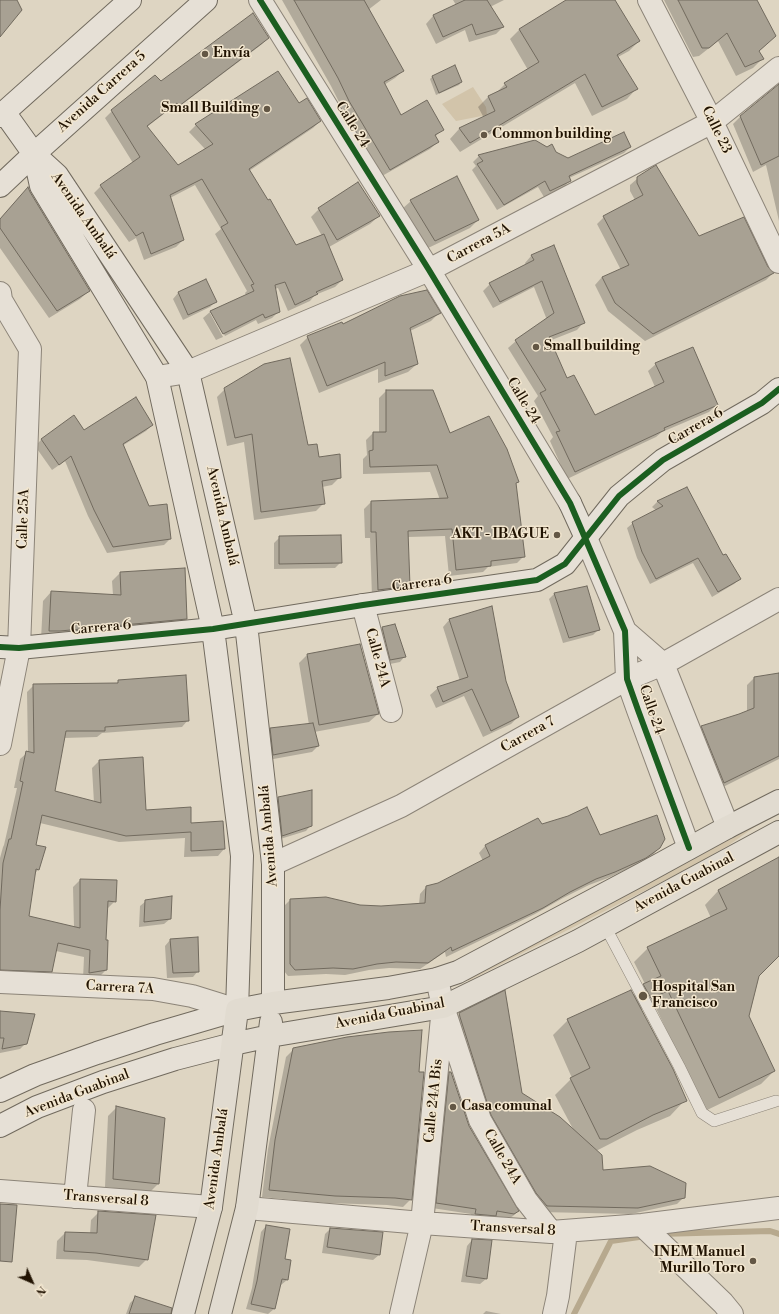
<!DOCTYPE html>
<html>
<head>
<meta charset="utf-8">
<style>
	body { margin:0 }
	#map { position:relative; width:779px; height:1314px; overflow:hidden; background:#ded5c2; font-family:"Libre Bodoni",serif }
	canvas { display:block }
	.north { position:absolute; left:12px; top:1262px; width:40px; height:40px; -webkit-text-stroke:3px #f2e6cf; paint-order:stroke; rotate:135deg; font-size:11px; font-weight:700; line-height:16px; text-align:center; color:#211302 }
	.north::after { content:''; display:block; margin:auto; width:14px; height:18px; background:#211302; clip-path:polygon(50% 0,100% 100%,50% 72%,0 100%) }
</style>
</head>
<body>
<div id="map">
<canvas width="779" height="1314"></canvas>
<div class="north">N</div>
</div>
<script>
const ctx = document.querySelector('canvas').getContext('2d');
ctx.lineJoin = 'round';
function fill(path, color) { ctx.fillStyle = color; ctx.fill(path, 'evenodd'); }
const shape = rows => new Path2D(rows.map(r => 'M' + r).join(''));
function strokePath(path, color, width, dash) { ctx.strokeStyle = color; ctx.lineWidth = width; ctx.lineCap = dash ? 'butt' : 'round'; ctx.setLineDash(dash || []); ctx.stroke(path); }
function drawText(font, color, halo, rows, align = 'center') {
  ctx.font = font + ' "Libre Bodoni",serif'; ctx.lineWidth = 3; ctx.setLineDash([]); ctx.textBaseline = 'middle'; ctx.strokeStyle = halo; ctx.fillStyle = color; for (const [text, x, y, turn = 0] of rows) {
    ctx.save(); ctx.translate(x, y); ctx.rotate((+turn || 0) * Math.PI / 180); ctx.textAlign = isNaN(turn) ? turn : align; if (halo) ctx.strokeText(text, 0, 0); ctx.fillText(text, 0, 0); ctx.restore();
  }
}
fill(shape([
	[473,87,486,107,487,115,456,121,442,104],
	[779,807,779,814,756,826,729,845,693,866,468,981,466,974,644,883,691,861,727,840]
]), '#d2c4aa');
fill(shape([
	[282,0,381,0,368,10,403,71,395,78,384,85,401,117,442,129,435,137,438,142,430,149,382,176,342,108,331,86],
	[453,0,504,0,490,7,503,27,496,34,469,42,465,30,436,44,426,24,433,16,456,5],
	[568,0,614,0,639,41,629,51,618,57,636,89,627,99,592,116,575,83,460,152,450,139,459,129,484,118,478,107,488,97,495,94,505,84,528,70,510,39,519,30],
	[664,0,756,0,766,45,758,52,762,59,753,68,736,76,718,41,699,56,693,57],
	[268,38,261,45,172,112,170,109,147,127,178,166,205,149,189,132,196,125,299,105,320,121,313,128,249,171,295,246,322,236,311,217,319,209,379,216,370,224,329,247,342,280,335,287,315,295,310,301,288,311,278,288,275,289,279,311,272,318,258,324,256,320,225,336,212,313,210,313,223,337,216,340,203,318,210,312,246,295,245,293,247,291,215,234,221,229,195,185,170,198,183,240,176,247,144,260,136,238,129,242,94,193,101,186,133,163,105,118,112,111,161,83],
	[454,67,461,82,459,85,436,95,430,79,432,77],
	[779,90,779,221,766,165,753,172,733,124,741,116],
	[630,147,624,153,569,178,570,180,564,187,544,197,538,187,497,210,472,170,476,166,473,162,479,156,547,148,567,159],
	[456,178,478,220,470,228,426,249,402,209,411,201],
	[638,178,699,237,767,268,773,273,766,280,645,341,608,311,595,285,602,277,621,270,597,224,604,217,635,200,630,191,630,185],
	[20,196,89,291,80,299,49,318,0,248,0,219],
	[532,255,584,322,577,330,549,341,567,380,594,416,655,387,648,371,656,364,716,405,709,412,662,432,656,437,567,479,550,441,553,437,534,401,538,396,508,348,516,341,547,320,534,287,493,308,483,291,490,284,526,266,525,263],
	[205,280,215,302,210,307,183,320,173,299,178,293],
	[439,313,431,321,410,331,417,364,408,372,378,383,378,369,319,393,300,345,308,337,342,326],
	[225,389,307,446,318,458,340,477,332,485,322,487,324,503,316,511,254,520,244,442,227,446,217,397],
	[386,391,433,391,450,434,517,482,515,484,524,556,517,563,488,567,483,572,449,576,445,536,408,537,409,585,402,592,372,597,370,538,365,538,364,509,371,502,440,500,430,472,363,474,363,459,367,455,366,440,373,433,379,433,379,398],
	[74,417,84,431,152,425,146,431,122,446,148,507,170,539,164,545,107,553,88,516,65,461,52,470,35,446,41,440],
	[687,489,722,557,740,579,734,584,712,597,693,563,650,584,637,558,627,528,633,523,657,511,652,507,657,502],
	[280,537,341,562,335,568,274,569,274,543],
	[120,573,186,619,178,627,41,639,43,601,51,592,113,595,112,581],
	[586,588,598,630,593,635,563,643,549,599,554,594],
	[450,619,505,681,518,717,511,724,483,737,464,696,436,708,430,695,438,688,460,681,443,627],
	[382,628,405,656,400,662,385,665,377,633],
	[307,655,378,714,369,722,314,732,318,746,312,752,268,760,265,735,271,729,309,725,299,663],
	[779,674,779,759,717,790,695,734,702,727,747,712,747,685,754,678],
	[119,681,188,720,182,727,102,733,97,737,64,738,54,792,94,803,92,768,99,761,145,811,190,824,224,849,218,856,184,857,185,838,119,842,40,823,34,845,38,870,35,873,28,916,74,927,73,887,80,880,116,881,115,901,108,908,106,908,105,941,106,970,99,977,83,979,84,957,56,951,51,971,44,978,0,976,0,858,3,847,4,845,17,788,14,788,20,759,28,752,27,692,34,685,116,684],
	[279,798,311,825,306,831,277,840,273,804],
	[538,820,542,826,659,848,653,855,642,862,608,878,589,885,563,898,535,914,446,957,445,952,420,969,389,968,369,970,345,975,326,974,288,976,284,971,284,906,290,900,381,907,419,904,420,894,426,887,438,884,483,861,479,853,485,846],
	[779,858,779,955,758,976,748,1016,774,1071,761,1084,705,1111,654,1004,640,1010,685,1100,670,1116,637,1130,596,1151,602,1171,684,1197,677,1204,631,1214,540,1212,486,1121,453,1020,459,1014,521,1094,573,1129,555,1095,572,1078,553,1035,568,1020,633,996,645,984,634,962,648,948,711,918,705,905,718,891],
	[146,901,170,919,164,924,139,927,140,906],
	[170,940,198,971,193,977,167,978,165,946],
	[0,1012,26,1043,20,1049,0,1053],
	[294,1049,411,1199,403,1207,387,1205,327,1203,262,1197,268,1149,286,1057],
	[450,1073,468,1126,518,1211,513,1216,508,1219,494,1217,490,1220,471,1219,471,1214,432,1208,444,1079],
	[116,1108,158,1184,150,1192,105,1187,108,1116],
	[99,1212,147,1259,139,1267,87,1260,56,1259,57,1241,65,1233,90,1234,91,1220],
	[266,1226,284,1260,287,1280,281,1285,279,1285,274,1309,268,1314,246,1309,252,1288,261,1232],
	[330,1229,379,1255,373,1260,322,1253,325,1234],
	[472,1240,486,1279,480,1284,461,1282,467,1246],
	[136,1297,164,1314,126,1314,130,1303],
	[486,1311,501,1314,483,1314]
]), '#0003');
strokePath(shape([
	[659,1234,770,1231,779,1234],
	[574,1314,611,1241,646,1236]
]), '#b7a98e', 6);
const building = shape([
	[0,0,17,0,22,10,0,37,0,0],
	[294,0,364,0,404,71,384,82,401,115,427,100,444,130,435,135,439,142,390,170,349,101,338,78,294,0],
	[465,0,487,0,504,27,476,35,472,24,443,37,433,15,465,0],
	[566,0,615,0,640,41,617,55,638,89,602,107,585,74,470,143,459,128,495,111,488,96,507,87,504,83,539,62,519,29,566,0],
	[678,0,757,0,776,36,759,51,764,59,745,67,727,33,709,48,702,48,678,0],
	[253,13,269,38,179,106,177,103,147,126,178,165,213,144,195,124,278,71,299,103,307,98,321,121,249,169,268,200,270,199,296,245,324,234,343,280,316,292,318,294,295,305,285,282,275,285,280,312,265,318,263,314,223,334,210,311,254,291,251,285,254,284,221,227,228,223,202,179,170,195,184,240,151,254,143,232,136,236,100,185,140,157,111,110,155,75,161,81,253,13],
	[455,65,462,82,439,93,432,76,455,65],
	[779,84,779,156,761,165,740,116,779,84],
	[624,132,631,147,569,176,571,181,550,191,545,181,504,205,477,164,483,161,478,155,535,140,547,147,552,144,556,152,568,158,624,132],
	[656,165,699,236,744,217,768,267,774,273,653,334,615,303,602,277,629,265,603,216,643,195,637,183,637,177,656,165],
	[457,176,479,220,435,241,410,200,457,176],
	[358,182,380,216,337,240,318,208,358,182],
	[28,187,30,192,90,291,57,311,0,228,0,219,28,187],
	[554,245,585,323,549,337,567,378,574,375,595,415,664,382,655,363,693,347,718,405,664,428,665,430,575,472,556,432,560,431,540,393,546,390,515,340,554,313,542,281,500,302,489,283,534,260,531,255,554,245],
	[206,279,217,302,188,315,178,292,206,279],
	[427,290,441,313,410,328,418,364,385,376,385,362,327,386,307,336,342,322,343,324,400,296,427,290],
	[290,358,308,445,317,444,319,457,340,454,341,478,322,481,325,504,261,512,252,434,235,438,224,388,264,364,290,358],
	[386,390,433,390,450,433,489,416,507,449,519,482,516,483,525,557,491,561,491,566,456,570,452,529,408,531,410,586,378,590,376,532,371,532,371,501,448,498,437,465,370,467,369,451,373,450,373,432,386,432,386,390],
	[136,397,153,425,123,444,149,506,167,504,171,539,113,547,94,510,71,456,59,465,41,439,74,415,84,430,136,397],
	[687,487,723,555,726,554,741,579,718,592,698,558,656,579,642,552,632,522,663,506,657,501,687,487],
	[341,535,342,563,279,564,279,536,341,535],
	[185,568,187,619,60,631,49,631,51,591,121,595,120,572,185,568],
	[587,586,600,630,569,638,554,593,587,586],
	[492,606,506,681,519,717,491,731,472,689,443,702,437,687,468,677,449,619,492,606],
	[395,624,406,657,390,660,382,627,395,624],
	[360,644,379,714,319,725,307,654,360,644],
	[779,673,779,756,724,783,701,726,739,714,754,708,754,677,779,673],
	[186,675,189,721,105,727,105,731,66,731,55,791,101,803,99,760,143,757,146,810,191,807,191,823,223,821,225,849,191,851,191,832,126,836,42,815,36,845,46,847,39,870,36,869,29,916,80,928,80,879,117,880,116,902,108,901,106,940,108,940,107,970,89,973,90,950,58,943,52,972,0,970,0,910,3,863,9,839,11,839,23,782,20,781,26,751,34,753,33,684,118,683,118,680,186,675],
	[313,723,319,746,273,755,270,728,313,723],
	[312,790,312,826,282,836,278,797,312,790],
	[587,807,600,835,657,815,665,839,660,848,646,858,615,872,596,879,570,892,543,908,452,951,451,947,428,963,396,962,377,964,353,969,333,968,295,970,290,964,290,899,326,897,360,905,381,906,425,903,426,886,438,883,490,856,485,845,538,818,542,824,568,816,587,807],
	[779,857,779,956,759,976,749,1016,775,1071,719,1098,668,991,651,998,643,984,661,976,647,947,727,909,718,890,779,857],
	[172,896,171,919,144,922,145,900,172,896],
	[198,937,199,972,173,973,170,939,198,937],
	[505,990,522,1093,560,1117,602,1155,603,1170,650,1166,686,1183,685,1198,638,1208,547,1206,536,1193,491,1115,460,1017,459,1013,505,990],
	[631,990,673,1069,687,1101,653,1115,607,1139,600,1139,570,1078,590,1068,567,1019,631,990],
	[0,1011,35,1014,27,1044,2,1049,4,1038,0,1038,0,1011],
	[422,1030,419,1072,424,1072,412,1200,395,1198,335,1196,269,1190,275,1140,293,1048,347,1037,389,1032,422,1030],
	[449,1072,451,1072,469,1126,519,1211,514,1214,497,1211,496,1216,475,1214,476,1209,436,1203,449,1072],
	[116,1106,165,1118,159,1184,113,1179,116,1106],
	[0,1204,17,1205,12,1262,0,1261,0,1204],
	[98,1211,156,1215,148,1260,96,1253,64,1251,65,1232,97,1233,98,1211],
	[266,1225,290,1229,285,1259,291,1260,288,1280,282,1279,275,1309,251,1304,257,1281,266,1225],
	[330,1228,383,1232,380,1255,327,1247,330,1228],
	[472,1239,492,1240,487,1279,466,1276,472,1239],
	[135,1296,172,1308,171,1314,129,1314,135,1296]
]);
fill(building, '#a8a193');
strokePath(building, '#716a5e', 1);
const lane = shape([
	[605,926,679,1066,702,1113,714,1121,776,1101]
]);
const street = shape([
	[260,0,429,270,570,503],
	[649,0,712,122,779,262],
	[0,293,1,300,30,349,19,648,0,744],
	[157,377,188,372,429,270,712,122,779,68],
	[586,538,625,631,627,679,638,710,689,848],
	[363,605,391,711],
	[625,631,663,664,728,827],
	[273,864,401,806,627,679,663,664,779,599],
	[0,982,153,989,192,996,237,1010],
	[446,1016,480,1120,526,1200,551,1232],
	[0,1191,211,1207],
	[75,1197,84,1110],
	[247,1208,422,1223,551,1232,642,1225,779,1208],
	[642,1225,723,1303,732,1314],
	[401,1314,422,1223,443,1007,437,979],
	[554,1314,558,1296,566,1232]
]);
const secondary = shape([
	[4,112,34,154,57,175,188,372,246,624,273,864,273,1003],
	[0,116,130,0],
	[0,186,34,154,206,0],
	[570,503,586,538],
	[0,647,19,648,213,629,363,605,537,580,565,564,619,496,663,460,762,403,779,389],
	[0,1091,35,1075,97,1053,155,1034,237,1010,242,856,213,629,157,377,41,186,34,154],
	[0,1126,37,1107,103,1082,175,1059,233,1044]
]);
const primary = shape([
	[233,1044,270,1036,443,1007,578,941,779,832],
	[183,1314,211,1207,237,1010,273,1003,388,988,437,979,458,972,644,873,728,827,779,801],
	[220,1314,247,1208,271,1022]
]);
strokePath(lane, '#8c8478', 12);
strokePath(street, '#8c8478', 24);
strokePath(secondary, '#716a5e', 24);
strokePath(primary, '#716a5e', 24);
strokePath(lane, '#e6e0d6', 11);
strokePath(street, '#e6e0d6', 22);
strokePath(secondary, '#e6e0d6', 22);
strokePath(primary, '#e1dbd0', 22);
strokePath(shape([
	[260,0,429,270,570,503,625,631,627,679,638,710,689,848],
	[0,647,19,648,213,629,363,605,537,580,565,564,619,496,663,460,762,403,779,389]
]), '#1b5e20', 6);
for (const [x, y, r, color] of [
	[205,54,4,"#635745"],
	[267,109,4,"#635745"],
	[484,135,4,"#635745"],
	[536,347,4,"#635745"],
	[557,535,4,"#635745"],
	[643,996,5,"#635745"],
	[453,1107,4,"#635745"],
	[753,1261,4,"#635745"]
]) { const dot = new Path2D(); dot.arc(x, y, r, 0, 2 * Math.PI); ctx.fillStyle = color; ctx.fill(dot); strokePath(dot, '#f2e6cf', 1.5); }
drawText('bold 14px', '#211302', '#f2e6cf', [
	["Envía",213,54],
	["Small Building",259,109,"right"],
	["Common building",492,135],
	["Small building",544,347],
	["AKT - IBAGUE",549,535,"right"],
	["Hospital San",652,988],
	["Francisco",652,1004],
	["Casa comunal",461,1107],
	["INEM Manuel",745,1253,"right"],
	["Murillo Toro",745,1269,"right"]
], 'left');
drawText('14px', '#211302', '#f2e6cf', [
	["Avenida Carrera 5",102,92,-42],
	["Calle 24",352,125,58],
	["Calle 23",716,130,64],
	["Avenida Ambalá",83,216,55],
	["Carrera 5A",479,244,-28],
	["Calle 24",523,401,59],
	["Carrera 6",696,427,-30],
	["Avenida Ambalá",222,516,77],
	["Calle 25A",24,519,-88],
	["Carrera 6",422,584,-8],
	["Carrera 6",101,628,-5],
	["Calle 24A",377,658,75],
	["Calle 24",651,710,71],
	["Carrera 7",528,735,-29],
	["Avenida Ambalá",269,836,-95],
	["Avenida Guabinal",684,883,-28],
	["Carrera 7A",120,988,3],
	["Avenida Guabinal",390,1014,-11],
	["Avenida Guabinal",77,1094,-21],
	["Calle 24A Bis",434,1101,-84],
	["Calle 24A",502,1157,60],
	["Avenida Ambalá",217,1159,-82],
	["Transversal 8",106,1199,4],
	["Transversal 8",513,1229,3]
]);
</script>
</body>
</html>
